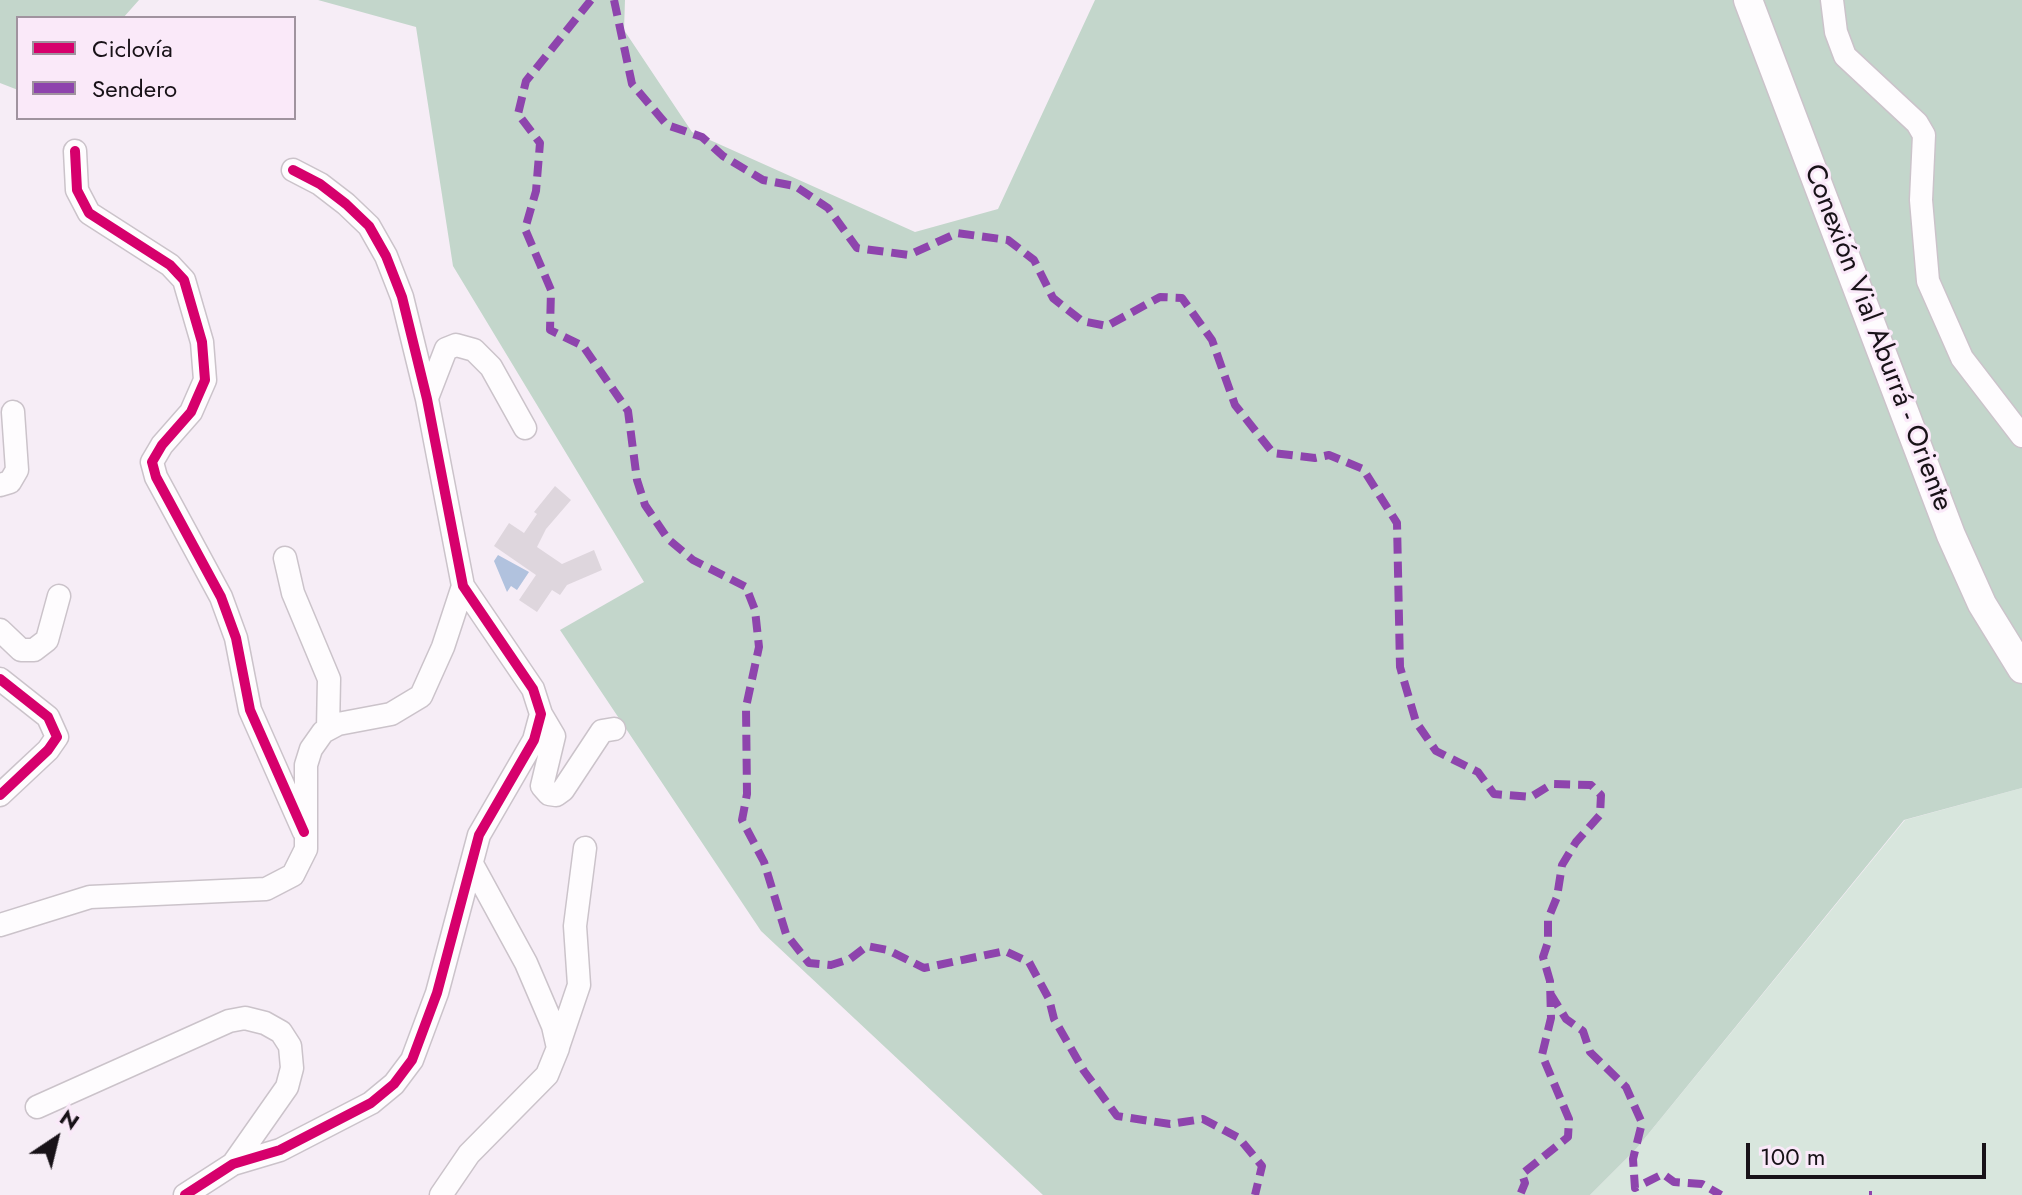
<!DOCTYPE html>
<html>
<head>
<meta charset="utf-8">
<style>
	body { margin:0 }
	#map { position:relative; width:2022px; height:1195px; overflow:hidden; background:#f6edf6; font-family:Jost,sans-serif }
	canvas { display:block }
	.legend { position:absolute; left:16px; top:16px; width:280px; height:104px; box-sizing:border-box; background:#fae9f9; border:2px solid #a0939f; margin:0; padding:10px 14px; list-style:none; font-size:24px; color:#181218 }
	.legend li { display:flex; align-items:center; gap:16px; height:40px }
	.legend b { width:40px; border:2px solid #a0939f }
	.north { position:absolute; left:16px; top:1099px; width:80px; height:80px; -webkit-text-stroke:6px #fae9f9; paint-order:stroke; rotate:35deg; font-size:22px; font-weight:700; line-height:32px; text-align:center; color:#181218 }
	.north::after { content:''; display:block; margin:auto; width:28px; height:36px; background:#181218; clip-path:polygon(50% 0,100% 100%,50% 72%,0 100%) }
	.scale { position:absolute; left:1746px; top:1143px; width:240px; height:36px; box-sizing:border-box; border:4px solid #181218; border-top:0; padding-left:10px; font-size:24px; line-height:28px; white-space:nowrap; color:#181218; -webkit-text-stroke:6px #fae9f9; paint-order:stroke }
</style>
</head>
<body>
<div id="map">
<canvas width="2022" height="1195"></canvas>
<ul class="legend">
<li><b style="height:10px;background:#d6006c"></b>Ciclovía</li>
<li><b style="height:10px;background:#8e44ad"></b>Sendero</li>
</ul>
<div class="north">N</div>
<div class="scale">100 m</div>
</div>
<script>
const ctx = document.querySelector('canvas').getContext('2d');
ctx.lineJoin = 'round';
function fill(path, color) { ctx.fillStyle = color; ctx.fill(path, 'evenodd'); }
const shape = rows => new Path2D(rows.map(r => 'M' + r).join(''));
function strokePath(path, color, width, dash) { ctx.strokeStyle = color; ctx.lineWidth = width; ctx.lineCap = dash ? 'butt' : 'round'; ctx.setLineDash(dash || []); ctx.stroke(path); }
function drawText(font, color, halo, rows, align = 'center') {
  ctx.font = font + ' Jost,sans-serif'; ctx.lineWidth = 6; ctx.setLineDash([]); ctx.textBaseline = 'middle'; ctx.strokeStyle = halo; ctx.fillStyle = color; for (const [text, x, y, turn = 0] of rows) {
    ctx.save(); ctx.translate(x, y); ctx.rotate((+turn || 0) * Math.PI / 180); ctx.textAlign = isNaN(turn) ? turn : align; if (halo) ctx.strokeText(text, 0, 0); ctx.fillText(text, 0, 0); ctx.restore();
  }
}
fill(shape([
	[2022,788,2022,1195,1590,1195,1636,1149,1905,820]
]), '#d8e6dd');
fill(shape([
	[0,0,139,0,123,18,18,18,18,90,0,83],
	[318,0,625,0,624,30,692,132,915,232,998,209,1095,0,2022,0,2022,788,1904,820,1636,1149,1590,1195,1043,1195,761,931,560,630,644,582,453,266,416,27]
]), '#c3d6cb');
fill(shape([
	[498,555,529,572,517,590,511,586,507,592,494,561]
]), '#b1c2de');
fill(shape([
	[555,486,571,500,546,529,537,547,562,564,594,550,602,570,567,585,560,595,552,590,537,612,519,600,536,575,494,546,509,523,524,533,537,514,534,512]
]), '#ded6dd');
const minor = shape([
	[1832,0,1836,32,1845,56,1917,123,1924,135,1921,200,1928,281,1962,358,2022,436],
	[75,151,77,190,89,213,170,265,184,280,202,342,205,380,191,412,162,445,152,462,156,477,221,597,236,638,250,710,304,832],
	[427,398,446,349,456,345,474,350,491,367,525,428],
	[0,485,10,482,17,470,13,412],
	[285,558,293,593,329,679,328,729],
	[0,630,21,650,34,650,47,640,59,596],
	[0,679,48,717,57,737,48,750,0,795],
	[541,714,554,736,542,786,549,794,556,795,563,790,602,731,614,729],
	[0,925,90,897,266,889,293,875,306,849,306,765,311,749,323,732,338,724,391,714,421,696,443,647,463,586],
	[558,1047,579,985,575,926,585,848],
	[37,1107,229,1021,245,1018,265,1023,281,1032,290,1046,292,1068,287,1087,233,1164],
	[185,1195,233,1164,280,1150,371,1103,394,1084,412,1060,437,993,479,835,534,740,541,714,533,689,463,586,427,399,402,297,386,256,369,226,346,204,320,184,293,170],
	[441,1195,469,1154,547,1075,558,1048,553,1026,526,963,472,864]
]);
const major = shape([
	[1748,0,1951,535,1982,604,2022,669]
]);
strokePath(minor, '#cbc3ca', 25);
strokePath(major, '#cbc3ca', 31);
strokePath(minor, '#fefcfe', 22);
strokePath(major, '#fefcfe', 28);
strokePath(shape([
	[591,0,526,81,518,114,540,143,536,191,525,229,551,290,550,330,583,346,628,411,637,480,645,505,668,539,693,560,746,587,755,610,759,647,746,707,747,794,742,820,764,862,786,934,809,963,831,965,850,959,867,946,888,950,924,968,1005,951,1029,962,1049,999,1054,1019,1084,1071,1117,1116,1170,1124,1203,1119,1239,1138,1262,1166,1255,1195],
	[614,0,632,84,667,125,702,137,723,156,763,180,795,186,828,208,857,248,909,255,957,233,1008,240,1034,260,1053,298,1082,321,1107,326,1160,297,1182,298,1212,340,1235,405,1273,453,1315,458,1329,455,1363,469,1397,523,1400,667,1416,722,1436,751,1478,772,1494,794,1531,797,1552,784,1591,785,1601,795,1600,815,1576,842,1562,865,1557,897,1548,919,1548,942,1543,957,1550,981,1551,1018,1542,1055,1569,1119,1568,1137,1522,1174,1525,1183,1520,1195],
	[1550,993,1566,1019,1583,1031,1590,1052,1626,1087,1642,1123,1633,1159,1635,1188,1663,1174,1674,1182,1702,1184,1721,1195],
	[1869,1195,1872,1195]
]), '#8e44ad', 8, [16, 8]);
strokePath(shape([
	[75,151,77,190,89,213,170,265,184,280,202,342,205,380,191,412,162,445,152,462,156,477,221,597,236,638,250,710,304,832],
	[0,679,48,717,57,737,48,750,0,795],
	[185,1195,233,1164,280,1150,371,1103,394,1084,412,1060,437,993,479,835,534,740,541,714,533,689,463,586,427,399,402,297,386,256,369,226,346,204,320,184,293,170]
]), '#d6006c', 10);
drawText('28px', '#181218', '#fae9f9', [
	["Conexión Vial Aburrá - Oriente",1877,338,69]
]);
</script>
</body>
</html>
